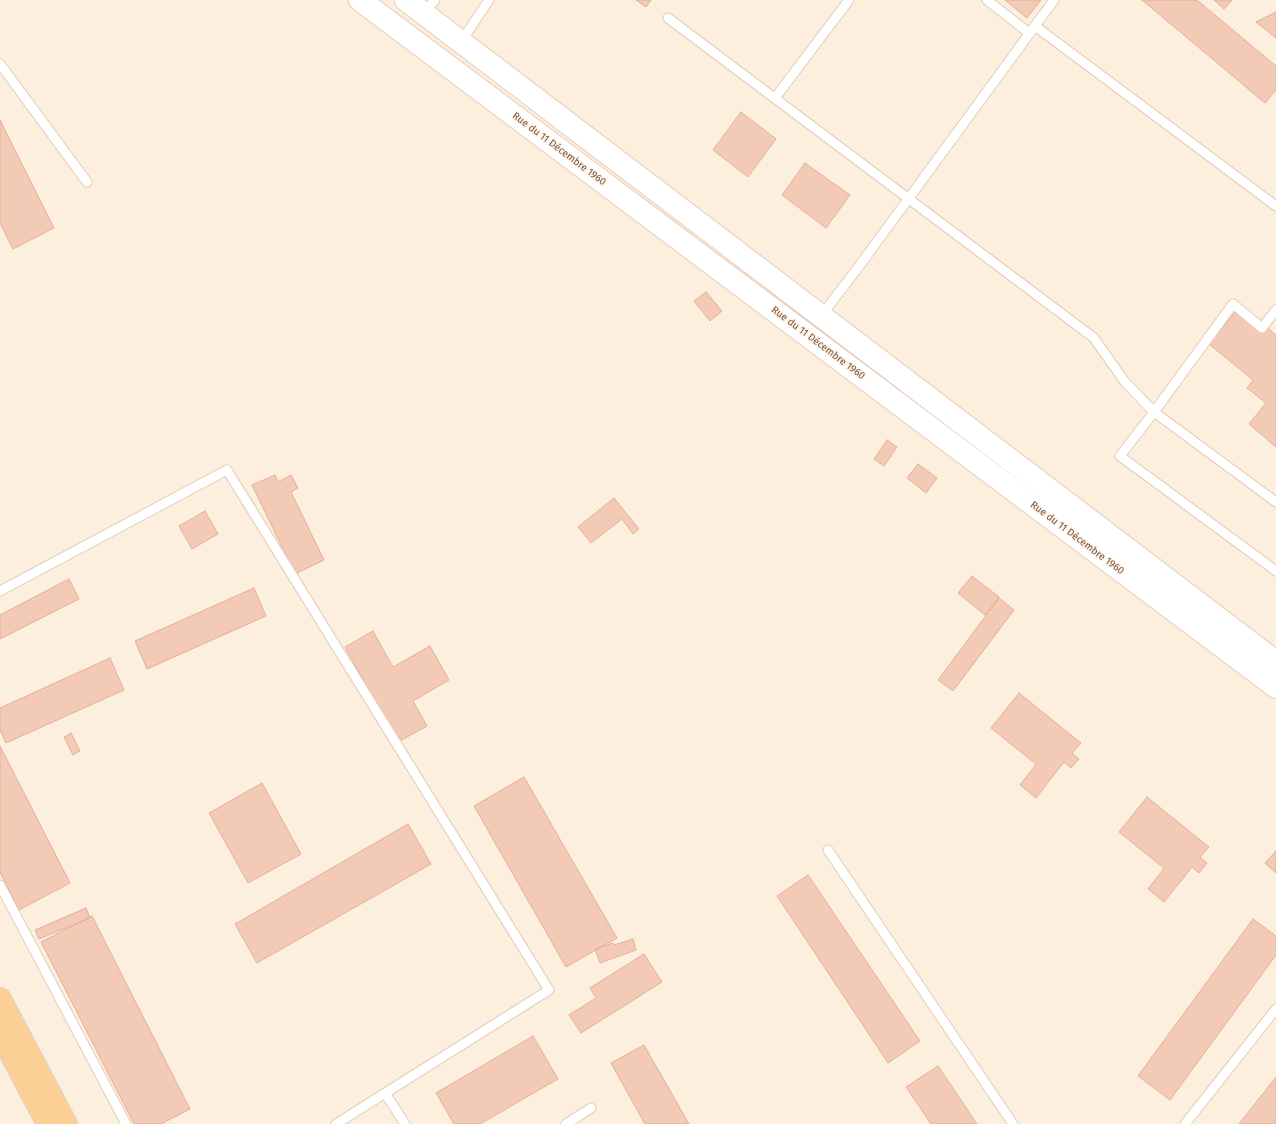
<!DOCTYPE html>
<html>
<head>
<meta charset="utf-8">
<style>
	body { margin:0 }
	canvas { display:block; background:#fcefde }
</style>
</head>
<body>
<canvas width="1276" height="1124"></canvas>
<script>
const ctx = document.querySelector('canvas').getContext('2d');
ctx.lineJoin = 'round';
function fill(path, color) { ctx.fillStyle = color; ctx.fill(path, 'evenodd'); }
const shape = rows => new Path2D(rows.map(r => 'M' + r).join(''));
function strokePath(path, color, width, dash) { ctx.strokeStyle = color; ctx.lineWidth = width; ctx.lineCap = dash ? 'butt' : 'round'; ctx.setLineDash(dash || []); ctx.stroke(path); }
function drawText(font, color, halo, rows, align = 'center') {
  ctx.font = font + ' "Fira Sans",sans-serif'; ctx.lineWidth = 3; ctx.setLineDash([]); ctx.textBaseline = 'middle'; ctx.strokeStyle = halo; ctx.fillStyle = color; for (const [text, x, y, turn = 0] of rows) {
    ctx.save(); ctx.translate(x, y); ctx.rotate((+turn || 0) * Math.PI / 180); ctx.textAlign = isNaN(turn) ? turn : align; if (halo) ctx.strokeText(text, 0, 0); ctx.fillText(text, 0, 0); ctx.restore();
  }
}
const building = shape([
	[636,0,651,0,646,7,636,0],
	[1005,0,1041,0,1027,18,1005,0],
	[1142,0,1197,0,1276,66,1276,90,1265,103,1142,0],
	[1214,0,1232,0,1224,9,1214,0],
	[1276,12,1276,38,1256,22,1276,12],
	[741,112,776,139,748,177,713,150,741,112],
	[0,120,54,228,13,249,0,223,0,120],
	[805,163,850,195,826,228,782,195,805,163],
	[706,292,722,311,710,321,694,301,706,292],
	[1240,306,1276,335,1276,447,1249,424,1266,403,1247,388,1253,380,1209,344,1240,306],
	[887,440,897,447,884,466,874,459,887,440],
	[918,464,937,478,926,493,907,478,918,464],
	[275,475,278,482,291,475,298,488,291,492,324,560,295,574,252,485,275,475],
	[614,498,639,529,633,534,622,519,591,543,578,527,614,498],
	[205,511,218,534,192,549,179,526,205,511],
	[972,576,999,597,985,615,958,593,972,576],
	[69,579,79,599,0,639,0,615,69,579],
	[254,588,266,616,147,669,135,641,254,588],
	[999,598,1014,610,953,691,938,680,999,598],
	[373,631,393,667,430,646,449,680,413,701,427,726,398,742,345,647,373,631],
	[110,658,124,690,6,743,0,730,0,708,110,658],
	[1019,693,1081,743,1072,753,1079,759,1071,768,1064,762,1036,798,1020,785,1036,764,991,728,1019,693],
	[71,733,80,751,73,755,64,737,71,733],
	[0,746,70,883,19,910,0,872,0,746],
	[524,777,617,938,566,967,474,806,524,777],
	[262,783,301,854,248,883,209,813,262,783],
	[1147,797,1209,847,1200,857,1207,863,1199,873,1192,867,1164,902,1148,889,1164,868,1119,832,1147,797],
	[408,824,431,864,257,963,235,924,408,824],
	[1276,851,1276,873,1265,863,1276,851],
	[808,875,920,1041,888,1063,777,896,808,875],
	[86,908,90,918,39,939,35,930,86,908],
	[92,916,190,1109,161,1124,134,1124,41,942,92,916],
	[1253,919,1276,936,1276,955,1170,1100,1138,1076,1253,919],
	[633,939,636,950,600,963,595,949,613,943,614,945,633,939],
	[644,954,662,982,581,1033,569,1015,596,998,590,988,644,954],
	[533,1036,558,1079,480,1124,454,1124,436,1093,533,1036],
	[644,1045,689,1124,645,1124,611,1063,644,1045],
	[938,1066,977,1124,931,1124,906,1087,938,1066],
	[1276,1077,1276,1124,1239,1124,1276,1077]
]);
fill(building, '#f2cab6');
strokePath(building, '#e4af96', 1);
const service = shape([
	[987,0,1029,33],
	[423,13,435,0],
	[668,18,1094,338,1125,382,1154,412,1276,502],
	[1035,26,1276,206],
	[461,42,489,0],
	[0,64,87,182],
	[775,98,849,0],
	[1276,310,1262,328,1233,304,1154,412,1120,456,1276,571],
	[821,316,857,269,1054,0],
	[0,591,227,470,549,990,336,1124],
	[828,850,1013,1124],
	[0,885,126,1124],
	[385,1093,405,1124],
	[566,1124,591,1108],
	[1185,1124,1276,1009]
]);
const secondary = shape([
	[360,0,1276,687],
	[406,0,1276,662]
]);
const primary = shape([
	[0,999,66,1124],
	[0,1033,48,1124]
]);
strokePath(service, '#e2ccbd', 11);
strokePath(secondary, '#e7ccba', 24);
strokePath(primary, '#dad2cf', 24);
strokePath(service, '#fff', 9);
strokePath(secondary, '#fff', 22);
strokePath(primary, '#fccf95', 22);
drawText('10px', '#725346', '#fff3e4', [
	["Rue du 11 Décembre 1960",559,149,37],
	["Rue du 11 Décembre 1960",818,343,37],
	["Rue du 11 Décembre 1960",1077,538,37]
]);
</script>
</body>
</html>
